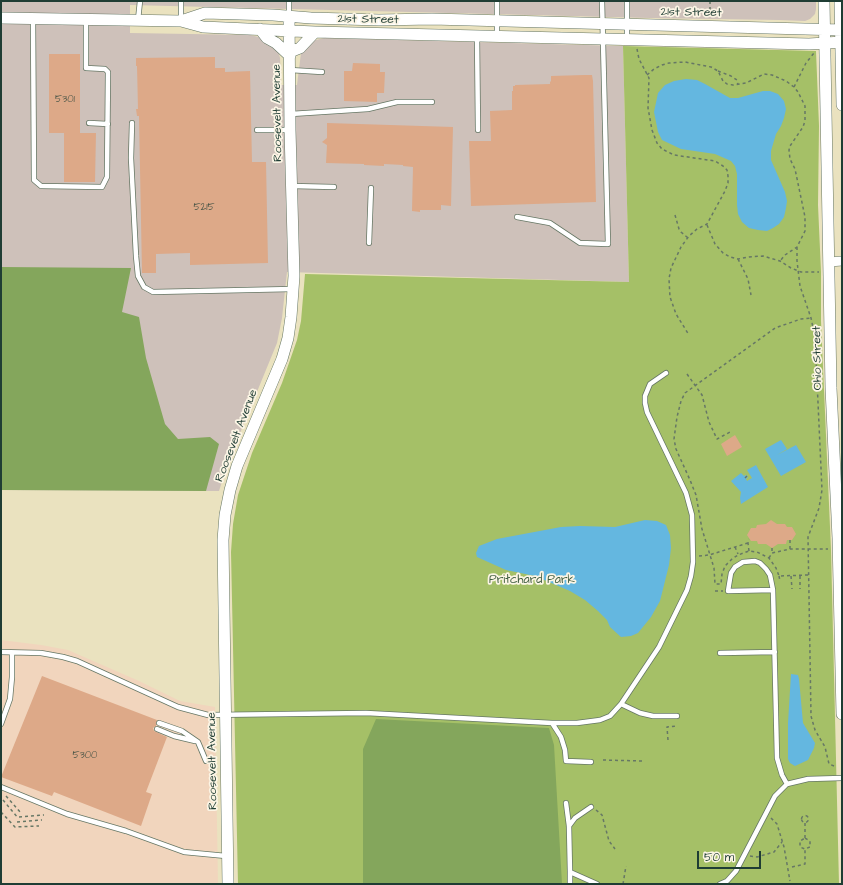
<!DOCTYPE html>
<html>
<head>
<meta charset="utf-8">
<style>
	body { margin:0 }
	#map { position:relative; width:843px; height:885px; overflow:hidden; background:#eae2bf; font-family:"Architects Daughter",sans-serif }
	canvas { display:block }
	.frame { position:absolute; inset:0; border:2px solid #1f3d34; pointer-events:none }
	.scale { position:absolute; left:697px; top:851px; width:64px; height:18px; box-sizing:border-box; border:2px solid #1f3d34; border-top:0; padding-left:5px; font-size:12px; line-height:14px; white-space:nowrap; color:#1f3d34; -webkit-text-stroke:3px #fcf5e5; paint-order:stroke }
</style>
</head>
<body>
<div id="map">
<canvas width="843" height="885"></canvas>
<div class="frame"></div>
<div class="scale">50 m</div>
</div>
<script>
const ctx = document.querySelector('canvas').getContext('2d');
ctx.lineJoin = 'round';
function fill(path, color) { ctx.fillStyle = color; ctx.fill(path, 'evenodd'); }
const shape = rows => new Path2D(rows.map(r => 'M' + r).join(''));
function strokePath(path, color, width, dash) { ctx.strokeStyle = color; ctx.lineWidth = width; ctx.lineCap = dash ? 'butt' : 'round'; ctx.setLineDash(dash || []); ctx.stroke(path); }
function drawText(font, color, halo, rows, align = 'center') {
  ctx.font = font + ' "Architects Daughter",sans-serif'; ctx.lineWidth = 3.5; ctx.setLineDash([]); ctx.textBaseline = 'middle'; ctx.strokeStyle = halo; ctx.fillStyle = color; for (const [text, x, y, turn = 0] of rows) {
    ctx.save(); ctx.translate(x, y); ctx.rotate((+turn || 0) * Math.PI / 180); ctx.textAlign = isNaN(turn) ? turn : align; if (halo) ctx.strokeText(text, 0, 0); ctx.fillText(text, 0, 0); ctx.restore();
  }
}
fill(shape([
	[1,640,41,645,68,650,139,681,180,701,215,707,218,884,1,884]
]), '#f1d5bd');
fill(shape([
	[1,1,816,1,816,9,815,14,810,19,805,21,779,20,650,18,130,5,130,33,250,35,263,38,278,51,280,58,281,85,297,85,301,53,312,41,324,38,623,46,629,282,287,272,282,318,277,343,229,460,219,491,1,490]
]), '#cec1ba');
fill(shape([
	[623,46,816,51,819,126,818,205,821,272,821,321,831,550,839,884,238,884,231,552,233,524,238,495,252,453,282,383,297,340,301,321,305,274,629,282]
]), '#a5c067');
fill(shape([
	[1,267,131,268,122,312,139,317,146,358,165,424,178,439,210,437,219,444,206,491,1,490],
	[376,719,549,728,554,745,562,884,363,884,363,749]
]), '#84a65c');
fill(shape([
	[686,79,697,80,705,84,730,98,738,98,763,91,770,91,778,94,784,101,786,109,784,118,781,126,776,134,771,151,771,160,785,192,787,201,786,208,784,217,779,224,773,228,767,231,758,230,749,228,742,222,738,214,737,205,737,174,735,166,731,161,715,154,681,149,662,140,658,132,654,112,658,93,665,85,674,81],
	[781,440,787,449,777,455,796,445,806,462,781,476,765,449],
	[756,465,768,487,741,504,740,498,741,492,731,481,741,473,744,476,746,475,748,477,746,479,747,481,752,478,747,470],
	[645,520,657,521,666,525,670,535,671,548,669,565,660,601,651,617,638,633,631,636,621,637,610,627,607,620,598,611,585,600,570,591,535,576,506,570,477,557,476,553,479,546,497,539,561,527,580,526,615,527],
	[791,674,798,675,799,679,803,723,815,743,814,748,808,760,795,766,790,763,788,759,788,723]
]), '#64b7e0');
fill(shape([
	[49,54,80,54,80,133,96,133,95,182,64,182,64,133,49,133],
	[215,57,215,68,225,68,225,72,250,71,252,162,266,162,268,263,190,265,190,253,156,254,156,273,142,273,139,116,137,116,136,109,138,109,137,66,136,66,136,58],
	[353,63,380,64,380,72,385,72,384,93,377,93,377,102,344,101,344,71,352,71],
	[584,75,592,75,593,81,596,202,471,206,469,141,491,141,490,111,512,110,512,91,513,91,513,86,515,86,515,85,550,84,550,82,551,81,551,76],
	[327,123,453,127,451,206,441,205,441,210,420,210,420,212,412,211,413,167,403,166,403,165,384,164,384,166,364,165,364,164,326,163,327,145,322,142,327,138],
	[735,435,742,447,727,456,721,444],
	[771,520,777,524,785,524,787,527,792,527,796,534,792,540,787,540,786,544,778,544,772,548,766,544,758,544,757,541,751,541,747,535,751,528,756,528,757,525,766,524],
	[42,676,157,720,156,726,153,728,154,731,167,737,146,792,152,794,141,826,54,792,52,796,1,777]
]), '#dda988');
const service = shape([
	[181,1,181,21],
	[497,1,497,35],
	[289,15,289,1],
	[33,18,34,180,41,186,102,187,107,177,108,72,105,69,86,68,86,19],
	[138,20,140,1],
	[477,35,478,130],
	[627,39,627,1],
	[290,70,322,72],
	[291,114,368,109,397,102,432,102],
	[89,123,108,124],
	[132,123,131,158,136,256,138,276,144,287,153,292,293,289],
	[257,130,290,130],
	[292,186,334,187],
	[517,217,550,223,580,243,608,244,602,1],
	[369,243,371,188],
	[773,590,728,591,731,573,735,567,743,562,755,561,760,563,766,569,770,575,773,590,777,758,782,775,787,784],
	[1,652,41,653,63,657,77,661,178,707,208,715,366,713,552,723,561,737,565,750,566,761,591,762],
	[720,653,775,652],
	[621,704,640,713,653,716,677,716],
	[159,723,182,731,198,742,206,761],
	[552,723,577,723,600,720,610,716,621,704,659,647,687,590,691,576,693,562,692,515,686,493,647,412,645,403,645,396,650,384,666,373],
	[1,724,10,699,12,677,12,653],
	[157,729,174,736,195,741],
	[1,787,67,814,126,831,184,852,226,856],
	[566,803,569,826,570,872,597,884],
	[569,826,575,818,591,807],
	[570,884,570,872],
	[720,884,727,881,736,871,775,796,787,784,808,779,842,778]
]);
const minor = shape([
	[829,262,842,261]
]);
const tertiary = shape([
	[824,1,831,388,838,538,842,714],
	[840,1,842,105],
	[1,18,181,21,203,27,315,32,809,44,842,42],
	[181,21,205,13,273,15,311,18,379,20,432,19,842,30],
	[260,29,267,38,276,43,290,56],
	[290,52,300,48,315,32],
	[228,884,223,540,225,515,230,490,237,466,282,359,288,338,291,317,294,276,290,130,289,16]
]);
strokePath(service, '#667765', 6);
strokePath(minor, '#667765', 10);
strokePath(tertiary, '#667765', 12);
strokePath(shape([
	[710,1,710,16],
	[637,49,639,59,649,78,648,108,652,130,657,143,662,149,674,155,715,161,723,166,727,170,728,176,728,183,725,191,707,224,697,229,689,236,681,247,671,268,669,279,670,297,676,314,689,335],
	[718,71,731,76,737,80,738,85],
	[647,75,654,69,662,65,669,63,685,62,711,67,718,71,723,81,727,84,733,85,746,83,764,74,772,75,786,81,794,87,798,92,805,106,805,121,803,127,790,146,789,150,790,159,795,169,805,217,805,231,797,247,785,255,780,261],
	[794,87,806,63,814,53],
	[675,215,679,229,681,232,688,238],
	[707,225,715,244,723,253,730,257,738,259,749,257,763,256,780,261,791,268,801,272,819,272],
	[797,247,797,261,800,286,811,318,815,337,822,490,819,508,808,537,811,716,815,730,825,747,829,764,834,766],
	[738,259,748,279,751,295],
	[687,374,702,395,709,422,717,439,732,431],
	[745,478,747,476],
	[790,540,790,549],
	[735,547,738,554],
	[772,548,772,553],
	[749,551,748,543,749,539],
	[699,556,709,555,748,543],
	[769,558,772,553,790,549,828,549],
	[808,575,779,576,776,568,769,558,757,552,749,551,738,555,732,559,725,566,722,574,721,584,715,584,714,568,702,529,696,495,690,480,676,449,674,439,677,417,681,401,685,393,775,328,801,319,811,318],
	[779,576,780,581],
	[791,576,792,589],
	[800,576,800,589],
	[715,591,723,591],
	[668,740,667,727,677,726],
	[603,760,642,761],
	[6,796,21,813],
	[3,800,18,818],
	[596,810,602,815,609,841,615,849],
	[1,812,15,827,39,826],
	'801.5 819a3.5 3.5 0 1 1 7 0a3.5 3.5 0 1 1-7 0Z',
	[19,817,44,815],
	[771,818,777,824,784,847,790,881],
	[17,822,42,820],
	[805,823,805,838],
	[805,838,810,841,810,847,805,849,800,847,800,841,805,838],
	[750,856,757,857,774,852,782,842],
	[792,867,805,864,805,849],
	[623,884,626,866]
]), '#667765', 1.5, [3, 3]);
strokePath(service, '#fff', 4.5);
strokePath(minor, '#fff', 9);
strokePath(tertiary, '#fff', 11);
drawText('10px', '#4e5849', null, [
	["5301",65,100],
	["5215",204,208],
	["5300",85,756]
]);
drawText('12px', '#1f3d34', '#fcf5e5', [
	["21st Street",691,13,1],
	["21st Street",368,20,1],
	["Roosevelt Avenue",278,113,-91],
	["Ohio Street",818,358,-91],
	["Roosevelt Avenue",237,436,-69],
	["Roosevelt Avenue",213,761,-91]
]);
drawText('12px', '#405e41', '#fcf5e5', [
	["Pritchard Park",532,580]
]);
</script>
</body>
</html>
